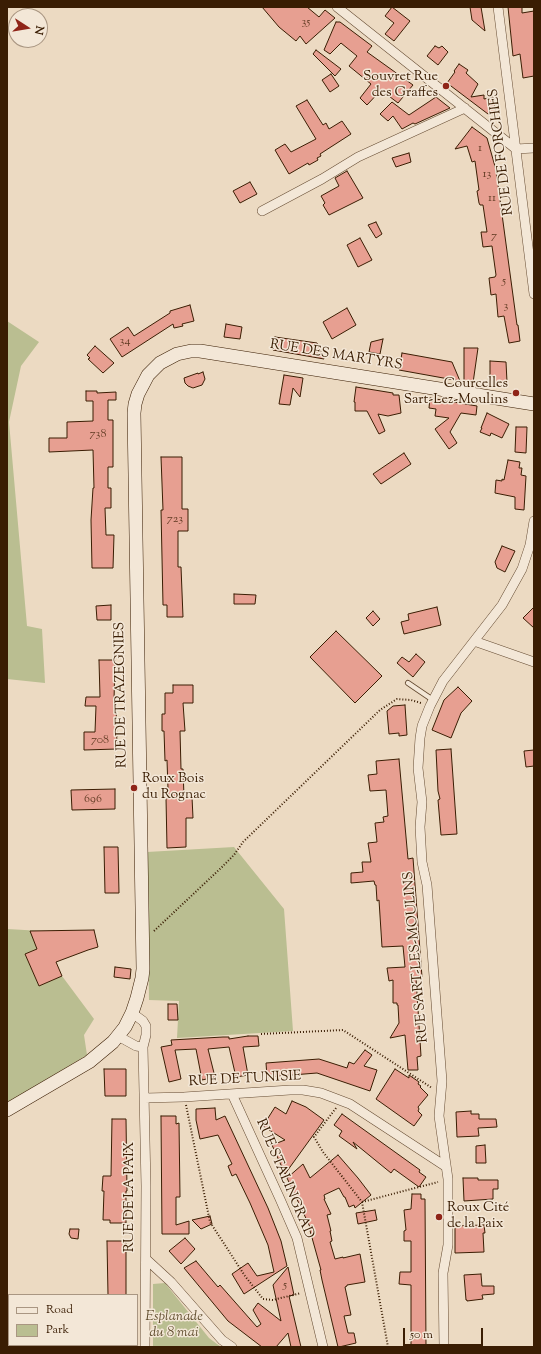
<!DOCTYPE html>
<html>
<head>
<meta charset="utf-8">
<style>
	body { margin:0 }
	#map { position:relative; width:541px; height:1354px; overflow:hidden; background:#ecdac2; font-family:"Sorts Mill Goudy",serif }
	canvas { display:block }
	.frame { position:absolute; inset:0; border:8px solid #3a1d03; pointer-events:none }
	.legend { position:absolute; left:8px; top:1294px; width:130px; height:52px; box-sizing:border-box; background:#f3e7d7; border:1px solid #a99682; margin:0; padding:5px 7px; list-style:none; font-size:12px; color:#3a1d03 }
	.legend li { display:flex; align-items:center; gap:8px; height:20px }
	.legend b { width:20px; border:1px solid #a99682 }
	.north { position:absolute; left:8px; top:8px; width:40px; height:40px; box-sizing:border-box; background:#f3e7d7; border:1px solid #a99682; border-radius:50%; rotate:102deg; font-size:11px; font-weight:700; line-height:16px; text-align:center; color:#3a1d03 }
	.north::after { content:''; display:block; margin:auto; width:14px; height:18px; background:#8f2418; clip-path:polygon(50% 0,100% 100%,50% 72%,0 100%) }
	.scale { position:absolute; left:403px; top:1328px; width:80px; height:18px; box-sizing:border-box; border:2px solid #3a1d03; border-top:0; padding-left:5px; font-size:12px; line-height:14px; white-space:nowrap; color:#3a1d03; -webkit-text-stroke:3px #f3e7d7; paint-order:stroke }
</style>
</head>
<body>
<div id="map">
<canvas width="541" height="1354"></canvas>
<div class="frame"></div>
<ul class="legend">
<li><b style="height:5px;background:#f3e7d7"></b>Road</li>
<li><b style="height:11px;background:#babe91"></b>Park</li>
</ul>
<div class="north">N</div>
<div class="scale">50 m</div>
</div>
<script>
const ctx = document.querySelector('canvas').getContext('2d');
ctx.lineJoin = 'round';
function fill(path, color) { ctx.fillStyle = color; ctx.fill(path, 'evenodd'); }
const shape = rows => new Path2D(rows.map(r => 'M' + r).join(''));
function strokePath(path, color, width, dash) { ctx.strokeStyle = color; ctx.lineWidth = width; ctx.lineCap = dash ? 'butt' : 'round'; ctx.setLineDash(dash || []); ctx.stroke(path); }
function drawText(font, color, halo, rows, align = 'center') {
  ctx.font = font + ' "Sorts Mill Goudy",serif'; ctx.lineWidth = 3; ctx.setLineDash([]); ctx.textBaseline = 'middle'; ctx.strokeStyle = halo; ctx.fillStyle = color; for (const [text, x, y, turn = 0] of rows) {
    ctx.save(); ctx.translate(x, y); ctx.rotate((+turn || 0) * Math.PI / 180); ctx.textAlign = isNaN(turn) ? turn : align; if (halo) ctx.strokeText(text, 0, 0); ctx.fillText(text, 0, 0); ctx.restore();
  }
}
fill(shape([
	[7,321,39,342,21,366,9,422,27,626,42,629,45,683,7,679],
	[234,847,284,909,293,1031,177,1038,179,1001,149,1000,147,852],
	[7,929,42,931,48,945,25,954,39,986,62,976,94,1019,84,1035,87,1055,7,1103],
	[165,1283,209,1338,221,1347,153,1347,153,1284]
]), '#babe91');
const building = shape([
	[262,7,307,7,319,17,325,10,335,18,306,44,300,36,296,41,279,27,262,7],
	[392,7,410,21,394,41,385,34,394,23,385,16,392,7],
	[470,7,481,7,485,31,472,20,470,7],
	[508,7,522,7,522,13,534,11,534,76,523,78,520,54,513,56,508,7],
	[336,22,340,22,372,46,367,52,413,85,398,103,381,90,367,105,360,98,371,84,349,66,357,56,341,43,330,54,324,50,336,22],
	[435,46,439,48,442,46,448,52,438,65,427,56,435,46],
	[316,50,341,69,335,76,313,54,316,50],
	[459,64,468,70,466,73,478,84,471,97,484,95,484,99,493,97,496,113,488,114,447,83,455,72,454,71,459,64],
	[331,74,339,86,330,92,322,80,331,74],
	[436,97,450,108,415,124,413,123,402,129,393,116,388,121,380,114,392,102,409,115,436,97],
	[307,100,323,125,326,123,329,129,342,121,351,134,320,154,321,156,317,158,318,160,309,165,308,163,289,174,275,150,285,144,291,152,316,139,296,106,307,100],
	[472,127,487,138,496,170,517,325,518,325,520,341,509,343,504,316,498,317,496,294,491,295,489,278,495,277,496,275,492,246,483,247,481,232,487,232,483,205,480,205,479,203,477,191,479,190,475,161,472,162,467,146,455,149,472,127],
	[409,153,411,162,396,167,392,158,409,153],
	[347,171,363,198,329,215,323,205,325,203,321,196,339,186,335,178,347,171],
	[250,182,257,194,240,203,233,191,250,182],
	[376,222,382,234,376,238,368,225,376,222],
	[360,238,372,260,358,267,347,245,360,238],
	[190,305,194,321,182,324,183,326,174,328,173,324,122,357,110,339,128,327,134,336,170,313,170,311,190,305],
	[347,308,356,325,332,339,323,322,347,308],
	[226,324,242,327,240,339,224,337,226,324],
	[275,337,317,343,324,359,273,350,275,337],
	[383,339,380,354,369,352,371,342,383,339],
	[95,346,114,363,103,373,88,359,90,358,87,355,95,346],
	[464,348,478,348,473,383,464,382,464,348],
	[402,353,452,362,460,381,399,370,402,353],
	[490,361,506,362,507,382,490,382,490,361],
	[203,372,205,379,202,385,193,388,188,386,185,383,184,378,198,373,198,374,203,372],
	[284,375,303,378,300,397,293,388,290,405,279,404,284,375],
	[356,387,393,393,393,395,399,395,401,413,388,416,378,414,385,431,379,434,367,411,355,411,355,402,354,402,356,387],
	[86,391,97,391,97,393,116,392,116,400,108,400,108,420,113,420,113,467,108,467,108,488,111,488,111,508,105,508,106,535,114,535,113,568,92,568,91,520,93,488,94,488,93,450,49,452,49,438,67,438,67,422,93,421,93,401,86,401,86,391],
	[430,398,477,406,476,415,461,413,450,432,457,443,449,449,435,429,449,418,435,416,436,409,429,408,430,398],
	[487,413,509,424,502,438,491,433,490,436,480,432,482,428,481,428,487,413],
	[516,427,527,427,526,453,515,452,516,427],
	[404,453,411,464,381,484,373,474,404,453],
	[161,457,182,457,182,509,188,509,188,531,178,531,178,567,181,567,183,617,167,617,167,605,163,605,161,510,163,510,161,457],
	[508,460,520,462,519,468,522,468,521,475,526,476,524,510,515,509,515,497,495,493,496,480,502,481,502,479,504,480,508,460],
	[502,546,515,551,505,572,497,568,495,562,502,546],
	[234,594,256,595,255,604,234,604,234,594],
	[111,605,111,620,97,620,96,606,111,605],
	[437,607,441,625,404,634,401,622,409,620,408,614,437,607],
	[534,607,534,628,523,618,534,607],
	[373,611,380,619,373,626,366,618,373,611],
	[336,631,382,676,355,703,310,657,336,631],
	[416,654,425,662,413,677,397,663,402,657,409,662,416,654],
	[99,660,115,660,114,701,116,701,117,749,84,750,84,732,95,732,96,706,85,706,86,697,100,697,99,660],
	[173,685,193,685,193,703,183,703,185,731,180,731,181,769,183,769,184,797,192,797,193,818,186,818,186,847,167,848,166,798,168,798,168,789,167,760,165,761,164,731,162,731,162,714,165,714,165,693,173,693,173,685],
	[458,687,472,701,461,713,451,738,432,730,444,700,458,687],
	[405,705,407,735,399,736,399,733,389,734,387,711,393,706,405,705],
	[451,749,457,834,441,835,438,800,440,799,438,791,436,750,451,749],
	[534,750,534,766,526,767,524,751,534,750],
	[399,759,408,859,413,858,422,977,416,978,421,1056,417,1057,418,1070,408,1070,405,1035,390,1038,399,1023,398,1005,397,1005,397,1003,393,1003,393,980,389,981,387,968,405,967,403,946,382,947,379,900,377,901,376,885,375,885,374,881,351,883,351,873,363,872,362,862,371,862,368,843,377,842,375,823,384,822,383,817,388,816,386,790,370,791,368,775,377,774,376,761,399,759],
	[115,789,115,809,72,810,71,790,115,789],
	[104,847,118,847,119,893,105,893,104,847],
	[94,930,98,947,88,950,56,962,62,976,39,986,25,954,37,949,30,931,94,930],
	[115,967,131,969,130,979,114,977,115,967],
	[168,1004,177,1004,178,1020,168,1020,168,1004],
	[248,1036,258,1036,259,1046,243,1047,248,1075,236,1077,229,1047,208,1049,215,1077,202,1080,196,1049,175,1050,181,1079,169,1082,161,1047,172,1045,171,1040,223,1037,229,1037,229,1039,248,1036],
	[365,1050,372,1055,364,1066,377,1070,370,1091,317,1073,267,1077,266,1063,319,1059,347,1068,349,1062,354,1064,365,1050],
	[104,1069,126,1069,126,1096,105,1096,104,1069],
	[395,1069,409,1078,409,1075,419,1082,418,1084,421,1086,420,1087,428,1095,418,1107,419,1109,418,1111,422,1115,414,1126,376,1099,395,1069],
	[292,1101,306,1107,324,1120,285,1174,272,1145,285,1140,263,1126,275,1107,286,1114,292,1101],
	[215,1108,216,1120,225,1116,268,1208,281,1241,287,1266,244,1294,232,1274,248,1263,257,1276,274,1272,268,1245,250,1203,236,1174,232,1176,228,1166,232,1164,218,1135,200,1139,196,1120,196,1109,215,1108],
	[471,1111,471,1114,479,1114,479,1119,496,1119,497,1127,478,1128,479,1136,457,1137,456,1112,471,1111],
	[342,1114,420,1170,419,1172,426,1177,419,1187,394,1169,391,1173,353,1142,357,1149,339,1136,342,1131,334,1125,342,1114],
	[161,1116,176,1116,176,1124,179,1123,180,1197,176,1197,176,1225,189,1221,189,1234,162,1234,161,1116],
	[112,1119,126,1119,127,1191,126,1191,126,1223,110,1223,110,1220,103,1220,104,1191,102,1191,103,1176,111,1176,112,1119],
	[485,1145,486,1163,476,1163,476,1146,485,1145],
	[338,1155,358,1178,371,1195,355,1208,354,1205,349,1207,345,1197,344,1197,339,1188,324,1195,325,1199,324,1199,331,1214,327,1215,331,1231,330,1231,332,1241,330,1242,335,1259,343,1257,343,1258,360,1254,365,1282,347,1285,347,1286,345,1287,351,1315,344,1316,348,1333,354,1333,356,1343,339,1347,338,1347,322,1280,320,1270,321,1270,309,1227,310,1227,287,1178,303,1164,310,1178,338,1155],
	[463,1178,478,1178,478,1180,498,1180,498,1189,493,1189,493,1199,464,1201,463,1178],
	[412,1194,421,1194,421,1199,425,1199,426,1347,411,1347,411,1285,399,1284,400,1272,411,1272,411,1241,404,1241,404,1231,406,1230,404,1210,411,1209,412,1194],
	[375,1210,377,1220,358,1224,356,1213,375,1210],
	[210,1216,212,1224,201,1229,192,1220,210,1216],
	[484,1225,485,1233,483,1233,484,1252,455,1253,455,1226,484,1225],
	[70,1229,79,1229,78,1239,71,1238,69,1234,70,1229],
	[185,1238,195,1249,181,1264,169,1251,185,1238],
	[107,1241,126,1241,126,1295,108,1295,107,1241],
	[196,1261,218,1287,220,1285,257,1327,261,1324,253,1310,258,1303,281,1321,273,1285,288,1267,294,1295,289,1296,301,1347,291,1347,288,1333,276,1347,262,1347,228,1321,184,1268,196,1261],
	[481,1274,482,1286,494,1286,494,1294,482,1295,483,1299,467,1301,467,1300,466,1300,464,1275,481,1274]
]);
fill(building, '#e79f91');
strokePath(building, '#3a1d03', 1);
const lane = shape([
	[408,683,433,700]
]);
const street = shape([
	[337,7,516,149],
	[498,7,534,294],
	[516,149,534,148],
	[262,211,322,179,358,157,465,108],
	[474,641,534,662],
	[118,1036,136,1046,143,1047,146,1035,146,1026,143,1021,132,1013],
	[143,1047,146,1186,145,1347],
	[232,1094,280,1199,297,1238,323,1347],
	[145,1098,184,1097,290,1090,303,1090,321,1093,350,1104,445,1166],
	[146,1259,171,1282,222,1340,232,1347],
	[444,1347,443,1273,448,1245,448,1179,439,1116,442,1081,427,885,422,862,420,827,422,802,418,768,420,738,422,726,430,706,443,681,502,605,522,569,530,545,534,521]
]);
const secondary = shape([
	[7,1110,89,1062,113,1042,125,1027,132,1013,137,998,142,978,143,969,134,413,135,404,138,394,148,375,160,363,177,354,191,351,200,351,534,404]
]);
strokePath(lane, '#664c33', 6);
strokePath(street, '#664c33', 10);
strokePath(secondary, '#3a1d03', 14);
strokePath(shape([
	[154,931,222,867,234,855,243,842,380,710,397,699,411,700,421,703],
	[261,1034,343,1030,432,1088],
	[186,1105,210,1222,245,1276,263,1299,273,1300,301,1293],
	[336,1108,314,1137,323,1152,362,1202,388,1347],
	[362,1202,438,1182]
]), '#3a1d03', 2, [1, 2]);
strokePath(lane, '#f3e7d7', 4.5);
strokePath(street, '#f3e7d7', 9);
strokePath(secondary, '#f3e7d7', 13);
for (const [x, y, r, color] of [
	[446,86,4,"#8f2418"],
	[516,393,4,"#8f2418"],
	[134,788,4,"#8f2418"],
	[439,1217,4,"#8f2418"]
]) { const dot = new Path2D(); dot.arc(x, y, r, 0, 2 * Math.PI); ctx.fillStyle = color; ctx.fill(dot); strokePath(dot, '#f3e7d7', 1.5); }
drawText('12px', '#653e26', null, [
	["35",306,23],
	["1",480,149],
	["13",487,175],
	["11",492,199],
	["7",494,237],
	["5",504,282],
	["3",506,307],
	["34",125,342],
	["738",98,435],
	["723",175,520],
	["708",100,741],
	["696",93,800],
	["5",285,1286]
]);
drawText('14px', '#3a1d03', '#f3e7d7', [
	["Souvret Rue",438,78],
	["des Graffes",438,94],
	["Courcelles",508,385],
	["Sart-Lez-Moulins",508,401],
	["Roux Bois",142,780,"left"],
	["du Rognac",142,796,"left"],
	["Roux Cité",447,1209,"left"],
	["de la Paix",447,1225,"left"]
], 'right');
drawText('14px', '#3a1d03', '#f3e7d7', [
	["RUE DE FORCHIES",502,152,-97],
	["RUE DES MARTYRS",336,356,9],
	["RUE DE TRAZEGNIES",122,695,-91],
	["RUE SART-LES-MOULINS",417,957,-95],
	["RUE DE TUNISIE",245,1080,-3],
	["RUE STALINGRAD",284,1179,67],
	["RUE DE LA PAIX",131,1197,-90]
]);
drawText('italic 14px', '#604d2e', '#f3e7d7', [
	["Esplanade",174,1318],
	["du 8 mai",174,1334]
]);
</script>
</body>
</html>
